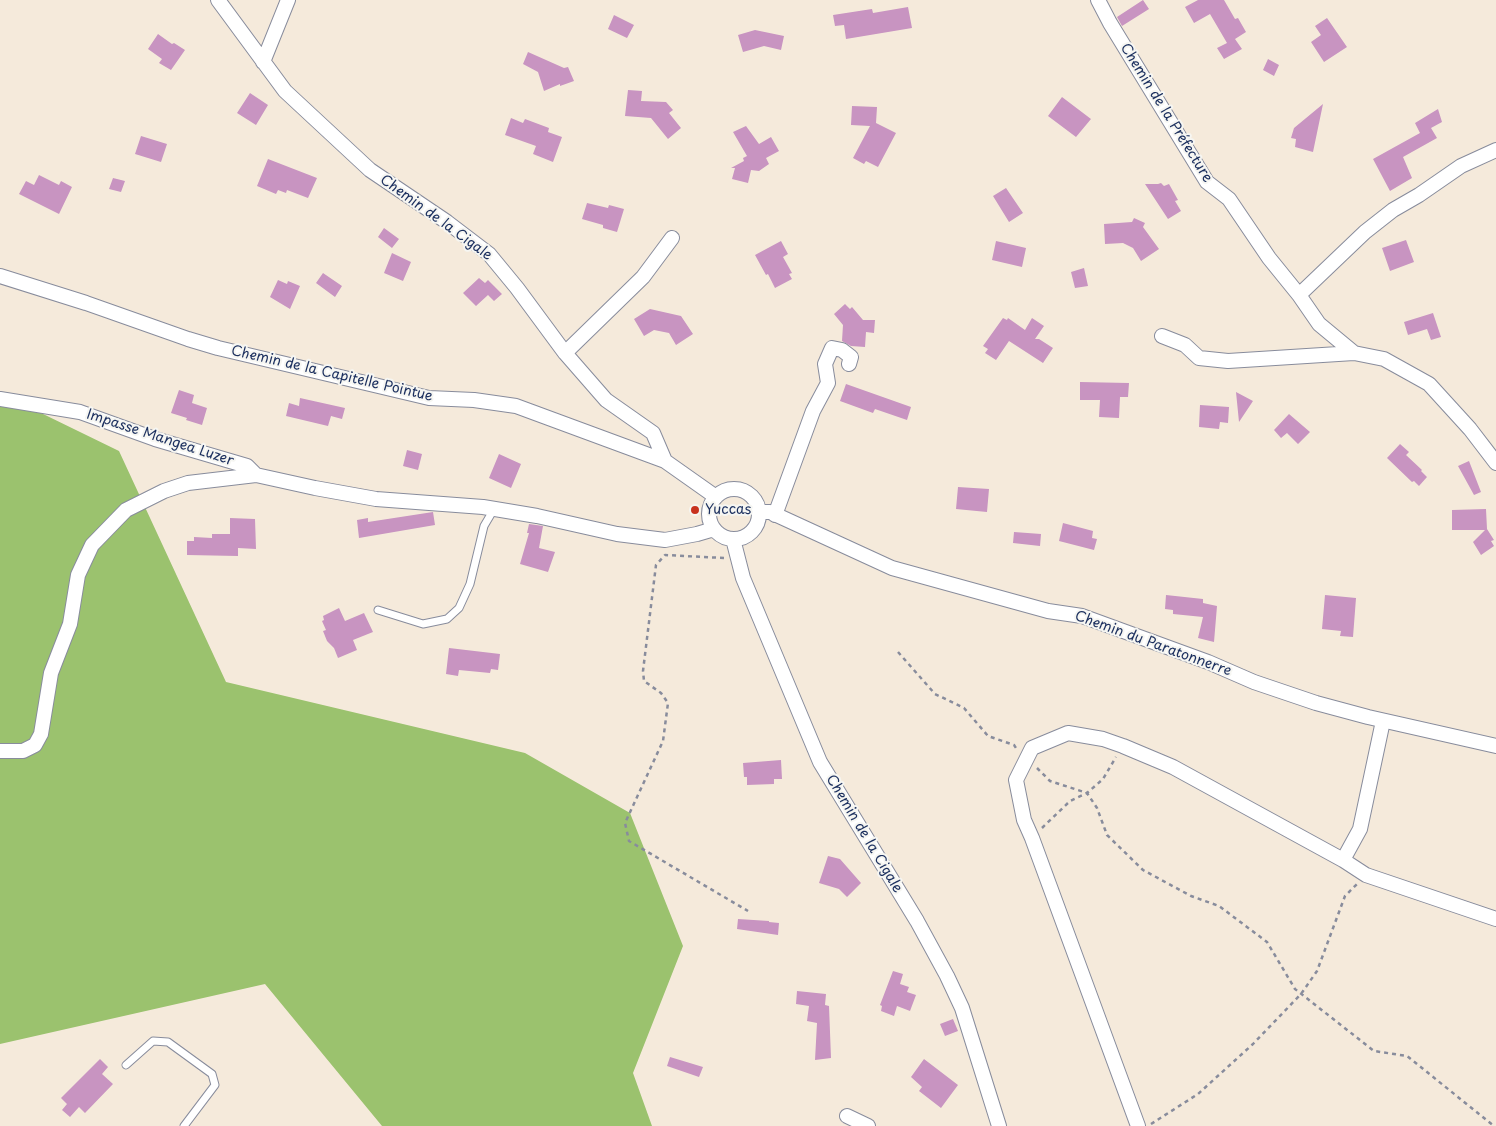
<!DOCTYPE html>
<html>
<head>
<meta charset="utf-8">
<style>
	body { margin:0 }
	canvas { display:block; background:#f5eadb }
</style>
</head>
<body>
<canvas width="1496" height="1126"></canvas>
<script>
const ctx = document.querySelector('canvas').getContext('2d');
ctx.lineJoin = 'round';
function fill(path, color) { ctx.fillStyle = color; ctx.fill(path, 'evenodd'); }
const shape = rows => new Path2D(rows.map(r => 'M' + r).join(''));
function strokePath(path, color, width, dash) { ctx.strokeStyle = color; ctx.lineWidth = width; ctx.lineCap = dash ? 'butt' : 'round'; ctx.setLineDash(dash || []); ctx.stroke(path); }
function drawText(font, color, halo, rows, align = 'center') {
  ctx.font = font + ' "Playpen Sans",sans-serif'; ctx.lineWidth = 4; ctx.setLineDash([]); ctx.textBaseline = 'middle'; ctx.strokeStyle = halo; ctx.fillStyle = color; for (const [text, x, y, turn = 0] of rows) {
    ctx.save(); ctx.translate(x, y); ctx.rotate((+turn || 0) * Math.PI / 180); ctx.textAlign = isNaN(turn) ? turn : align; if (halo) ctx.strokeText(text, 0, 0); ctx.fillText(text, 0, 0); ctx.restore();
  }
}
fill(shape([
	[0,393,119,451,226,682,525,753,630,813,683,946,633,1073,652,1126,382,1126,265,984,0,1044]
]), '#9bc26e');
fill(shape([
	[1143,0,1149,9,1122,26,1117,17],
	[1198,0,1224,0,1235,19,1238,18,1246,32,1235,39,1242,49,1224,59,1217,48,1227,43,1210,14,1194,23,1185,7],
	[908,7,912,28,846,39,844,25,835,26,833,15,872,9,873,13],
	[614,15,634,25,627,38,608,29],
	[1327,18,1347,47,1324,62,1311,42,1321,35,1315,26],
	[755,30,784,36,781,50,764,46,743,52,738,35],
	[158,34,172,44,174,43,185,50,171,70,159,63,162,59,148,49],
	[528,52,564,68,568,67,574,81,560,86,560,84,544,91,538,72,523,64],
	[1268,59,1279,65,1274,76,1263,70],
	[628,90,642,91,641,101,666,102,673,110,669,113,681,128,668,139,651,118,625,116],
	[250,93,268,105,256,125,237,113],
	[1062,97,1091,119,1076,137,1048,116],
	[1323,104,1313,152,1295,147,1296,139,1291,138,1294,128],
	[852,106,877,107,876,123,896,133,878,167,866,161,864,164,853,158,870,126,851,125],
	[1438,109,1442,122,1431,128,1437,138,1403,157,1412,178,1390,191,1373,159,1420,133,1415,123],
	[511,118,523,123,525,119,549,128,548,132,562,137,553,162,533,154,536,146,505,135],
	[746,126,759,144,771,137,779,151,766,158,769,164,759,171,751,170,748,183,732,179,735,168,731,168,744,161,743,158,747,156,733,132],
	[141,136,167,144,161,162,135,154],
	[268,159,317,178,308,198,287,190,286,193,278,190,276,194,257,186],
	[39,175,59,185,61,181,72,187,59,214,19,194,26,181,34,185],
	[113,178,125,181,121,192,109,189],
	[1161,183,1164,186,1169,184,1178,200,1175,201,1181,211,1168,219,1145,184,1158,184],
	[1006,188,1023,213,1009,222,993,196],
	[587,203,608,208,609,205,624,209,617,232,603,228,603,225,582,219],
	[1134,218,1145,223,1143,227,1159,249,1141,261,1133,248,1123,243,1105,244,1104,224,1132,222],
	[384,228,399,239,392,248,378,237],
	[1406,240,1414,262,1390,271,1382,248],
	[781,241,788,254,783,257,792,273,789,274,792,279,775,288,768,274,766,275,755,255],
	[996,241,1026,248,1022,267,992,260],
	[392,253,411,262,403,281,384,273],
	[1084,268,1088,286,1075,288,1071,272],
	[323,273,342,286,335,297,316,283],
	[479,278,485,283,488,280,502,294,494,301,488,295,476,306,463,293],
	[278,280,287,284,288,281,300,286,290,309,270,297],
	[845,304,850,309,852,307,863,320,875,320,874,333,866,332,865,347,851,346,842,341,843,325,834,314],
	[650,309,681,316,693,334,676,345,669,333,654,330,644,336,634,319],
	[1433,313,1441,337,1431,340,1427,329,1408,335,1404,322],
	[1003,318,1007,320,1008,318,1025,330,1032,318,1044,326,1035,339,1039,339,1053,348,1043,363,1009,341,996,360,985,353,988,349,983,346],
	[1080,382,1129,383,1128,397,1120,397,1119,418,1099,417,1100,400,1080,400],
	[846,384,911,407,907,420,875,409,873,413,840,401],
	[179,390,194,395,192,403,207,408,202,425,186,420,187,418,171,413],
	[1236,392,1253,401,1239,422],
	[300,398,345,408,342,419,331,416,328,426,286,416,289,403,299,406],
	[1200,405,1229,407,1228,423,1220,422,1219,429,1199,427],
	[1289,414,1310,432,1298,444,1287,433,1281,438,1274,430],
	[1400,444,1409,452,1406,455,1422,470,1421,471,1427,477,1419,486,1414,481,1412,482,1387,458],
	[407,450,422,454,418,470,403,466],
	[499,454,521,464,511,488,489,478],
	[1469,461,1481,492,1474,495,1458,466],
	[958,487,989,489,987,512,956,509],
	[1486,509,1487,529,1494,540,1491,541,1494,546,1481,555,1473,542,1485,530,1452,530,1452,510],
	[433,512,435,525,359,538,357,520,368,518,368,522],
	[230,518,255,519,256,549,238,548,238,556,187,555,187,541,194,541,194,537,212,538,212,534,230,534],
	[1063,523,1093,531,1092,538,1097,539,1094,550,1059,541],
	[529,524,543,526,539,548,555,552,548,572,520,564,529,533,527,533],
	[1014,532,1041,534,1040,546,1013,543],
	[1166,595,1203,599,1203,603,1217,606,1214,642,1198,638,1203,617,1173,614,1173,610,1165,609],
	[1325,595,1356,598,1353,637,1340,636,1341,631,1322,629],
	[339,608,345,621,364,613,373,632,353,640,357,650,338,658,334,648,327,641,323,631,326,630,322,621,324,620,323,616],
	[449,648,500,654,498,670,491,669,490,673,459,670,458,676,446,674],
	[781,760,782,779,774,779,774,784,747,785,747,777,744,777,743,763],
	[828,856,840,859,861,883,847,897,839,889,819,883],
	[738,919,769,921,769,922,779,923,778,935,737,929],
	[893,971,903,974,900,984,909,987,907,992,916,995,910,1011,897,1006,894,1016,881,1011,882,1006,880,1005],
	[797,991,826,994,825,1005,829,1006,831,1058,815,1060,817,1023,807,1021,809,1006,796,1004],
	[953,1019,958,1031,945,1036,940,1024],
	[670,1057,703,1067,699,1077,667,1066],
	[100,1059,108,1067,102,1074,113,1084,85,1113,79,1107,70,1117,62,1110,67,1104,61,1098],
	[924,1059,958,1085,941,1108,919,1091,922,1087,911,1077]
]), '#c894c1');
const lane = shape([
	[378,610,423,624,447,619,459,608,470,584,484,526,494,509],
	[126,1065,153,1041,168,1042,212,1074,215,1085,184,1126]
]);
const street = shape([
	[218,0,285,91,370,170,447,222,489,254,517,288,565,353,606,400,653,433,665,461,716,497],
	[1098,0,1110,23,1207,182,1229,199,1269,258,1299,295,1319,324,1354,353,1384,359,1429,384,1470,429,1496,463],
	[263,62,288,0],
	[0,276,86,303,188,339,218,348,429,398,474,400,516,406,665,461],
	[1299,295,1365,232,1393,210,1419,195,1461,166,1496,150],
	[1162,336,1185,345,1199,358,1228,361,1354,353],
	[565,353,643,277,672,238],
	[0,399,80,412,155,439,247,466,256,475,315,488,376,499,483,507,537,516,617,534,665,540,697,534,714,529],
	'709 514a25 25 0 1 1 50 0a25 25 0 1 1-50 0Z',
	[759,512,770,512,892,568,1048,611,1082,616,1208,662,1254,682,1316,703,1368,717,1496,746],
	[775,515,813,411,828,383,825,364,832,348,842,350,851,357,849,364],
	[733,539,743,578,820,762,917,921,947,976,962,1008,999,1126],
	[0,751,23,751,35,745,41,734,51,673,70,624,78,575,92,545,126,510,164,491,188,483,256,475],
	[1343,860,1360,829,1383,721],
	[847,1116,868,1126],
	[1138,1126,1032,838,1024,820,1016,780,1032,748,1068,733,1103,739,1123,746,1173,767,1343,860,1366,875,1496,919]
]);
strokePath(lane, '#888c9c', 9);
strokePath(street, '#888c9c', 16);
strokePath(shape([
	[724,558,665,555,656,565,643,671,644,681,661,693,668,703,663,741,625,823,629,841,748,911],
	[898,652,935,694,964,708,988,736,1014,745,1016,748],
	[1037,768,1050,781,1087,793,1097,808,1107,835,1143,870,1191,896,1219,906,1267,942,1295,989,1374,1051,1407,1056,1494,1126],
	[1042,828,1070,801,1087,793,1103,779,1116,757],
	[1151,1124,1198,1094,1253,1044,1301,994,1317,971,1345,896,1357,884]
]), '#888c9c', 2.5, [4, 4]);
strokePath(lane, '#fff', 7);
strokePath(street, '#fff', 14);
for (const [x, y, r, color] of [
	[695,510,5,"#c8321e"]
]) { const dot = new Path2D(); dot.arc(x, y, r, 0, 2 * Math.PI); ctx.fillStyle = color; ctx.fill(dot); strokePath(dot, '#f6f6f2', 2); }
drawText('14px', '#1b2f5e', '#f6f6f2', [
	["Chemin de la Préfecture",1166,113,58],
	["Chemin de la Cigale",436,218,36],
	["Chemin de la Capitelle Pointue",332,374,13],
	["Impasse Mangea Luzer",160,438,18],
	["Chemin du Paratonnerre",1153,644,20],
	["Chemin de la Cigale",864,834,59]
]);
drawText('14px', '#1b2f5e', '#f6f6f2', [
	["Yuccas",705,510]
], 'left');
</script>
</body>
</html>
